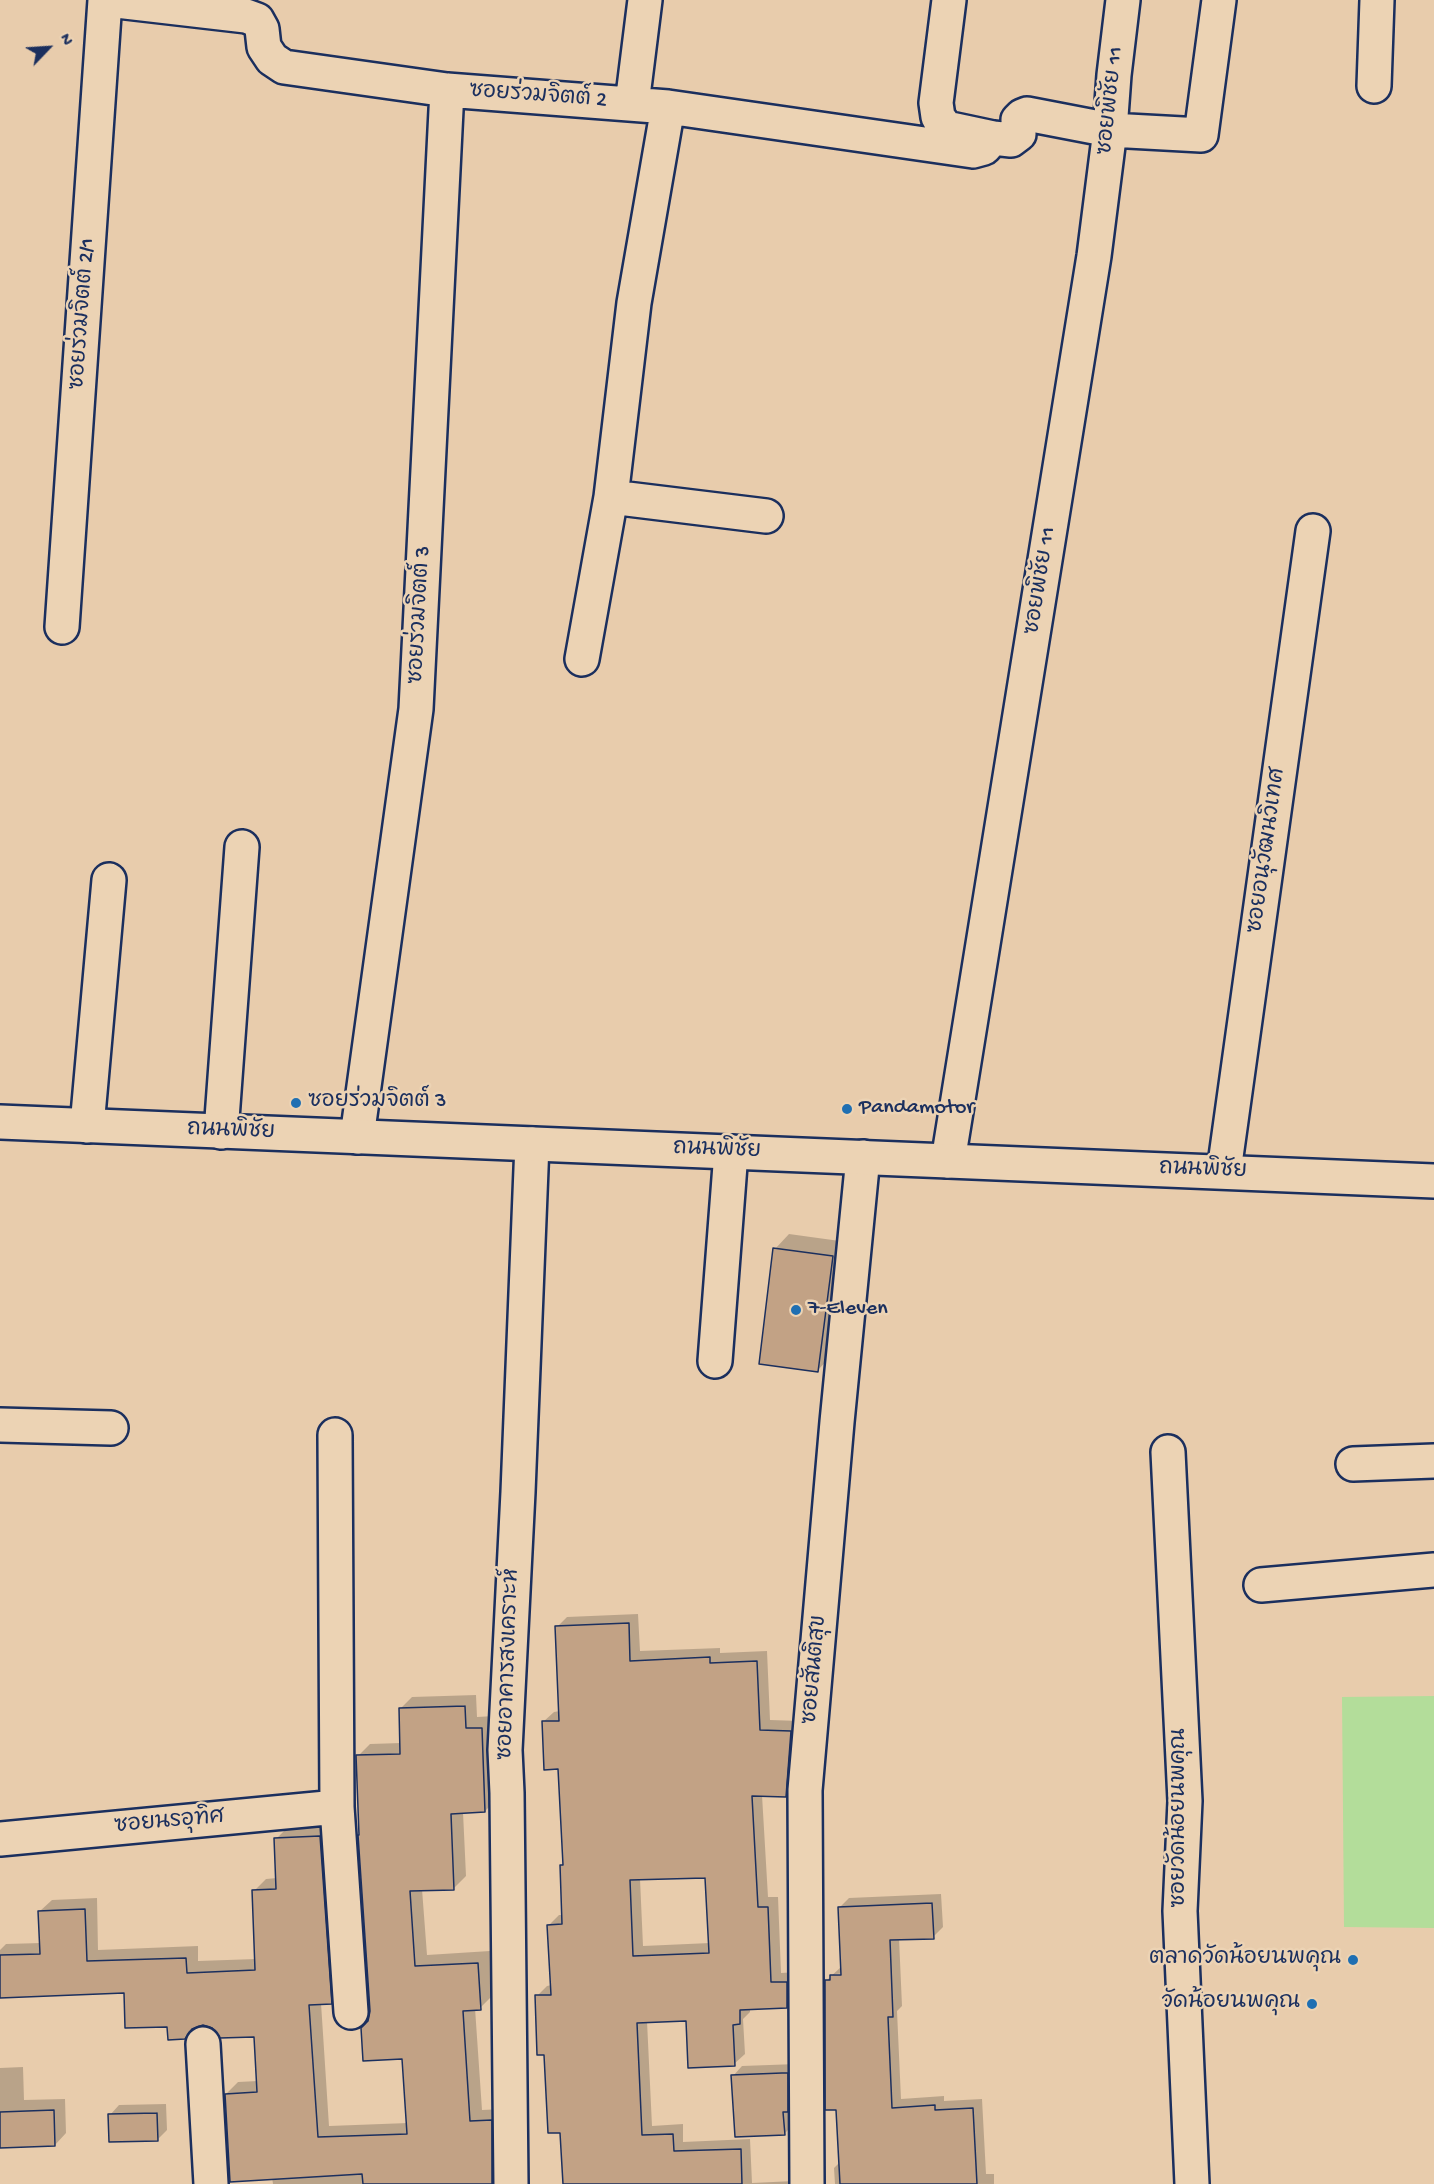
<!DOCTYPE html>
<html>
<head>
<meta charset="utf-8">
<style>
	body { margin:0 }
	#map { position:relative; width:1434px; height:2184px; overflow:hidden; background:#e8ccac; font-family:"Gochi Hand",sans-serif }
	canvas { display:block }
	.north { position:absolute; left:18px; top:18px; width:60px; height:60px; -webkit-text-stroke:4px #ecd3b4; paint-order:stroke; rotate:65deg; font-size:16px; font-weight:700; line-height:24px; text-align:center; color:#1b2f5e }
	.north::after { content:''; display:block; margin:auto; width:21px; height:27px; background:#1b2f5e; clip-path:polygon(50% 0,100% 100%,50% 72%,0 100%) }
</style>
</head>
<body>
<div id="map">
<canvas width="1434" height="2184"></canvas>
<div class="north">N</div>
</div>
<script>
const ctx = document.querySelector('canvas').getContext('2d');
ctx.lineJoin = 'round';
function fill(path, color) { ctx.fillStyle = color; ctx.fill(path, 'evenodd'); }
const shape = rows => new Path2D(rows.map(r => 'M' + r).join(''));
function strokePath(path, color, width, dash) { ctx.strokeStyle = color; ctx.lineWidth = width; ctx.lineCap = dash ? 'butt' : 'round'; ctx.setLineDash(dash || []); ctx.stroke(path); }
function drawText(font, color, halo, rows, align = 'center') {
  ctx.font = font + ' "Gochi Hand","Playpen Sans Thai",sans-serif'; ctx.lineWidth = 5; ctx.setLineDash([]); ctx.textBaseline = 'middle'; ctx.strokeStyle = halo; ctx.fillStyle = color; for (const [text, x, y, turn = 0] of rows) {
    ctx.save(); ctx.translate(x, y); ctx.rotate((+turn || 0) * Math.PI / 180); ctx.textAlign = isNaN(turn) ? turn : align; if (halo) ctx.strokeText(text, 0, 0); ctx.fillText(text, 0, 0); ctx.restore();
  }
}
fill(shape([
	[1434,1696,1434,1928,1344,1927,1342,1697]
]), '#b3dd9a');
fill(shape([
	[789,1234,847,1242,832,1355,818,1370,775,1249],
	[638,1614,640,1651,720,1648,720,1653,767,1651,770,1720,801,1721,796,1785,786,1796,762,1795,768,1897,778,1897,781,1973,797,1972,797,1996,787,2006,750,2008,750,2012,743,2019,745,2054,734,2064,687,2019,647,2021,652,2126,683,2124,683,2142,750,2139,752,2183,794,2181,794,2184,564,2184,562,2131,537,1996,547,1986,552,1985,549,1925,559,1915,564,1915,562,1866,564,1863,560,1768,543,1722,554,1712,560,1711,557,1627,567,1617],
	[706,1876,710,1943,643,1946,640,1879],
	[476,1695,477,1717,494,1716,497,1799,485,1811,463,1812,466,1876,454,1888,422,1889,427,1955,490,1951,492,1996,480,2008,475,2008,482,2110,503,2109,508,2184,273,2184,272,2177,226,2094,238,2082,258,2081,255,2035,202,2024,197,2026,185,2038,125,1991,0,1997,0,1950,6,1944,41,1943,40,1911,52,1900,97,1898,98,1950,198,1946,198,1961,256,1959,254,1891,266,1879,277,1878,276,1839,288,1827,332,1825,343,1991,331,2003,321,2003,329,2126,408,2123,404,2057,369,2021,371,2011,358,1756,370,1744,401,1743,400,1709,412,1697],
	[941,1894,943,1927,933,1937,899,1938,902,2006,897,2011,901,2099,944,2096,944,2101,982,2099,986,2174,994,2174,994,2184,835,2184,834,2168,840,2162,826,1981,842,1966,839,1908,849,1898],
	[848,1973,848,1976,832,1977,835,1974],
	[797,2064,794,2124,784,2134,733,2076,742,2066],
	[23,2067,24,2100,65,2099,66,2133,55,2145,0,2146,0,2068],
	[166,2104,167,2130,157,2140,110,2115,119,2105]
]), '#0003');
const building = shape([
	[773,1248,833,1256,818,1372,759,1364,773,1248],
	[629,1623,630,1661,710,1657,710,1663,757,1661,760,1730,791,1731,786,1797,752,1796,758,1907,768,1907,771,1982,787,1982,787,2008,740,2010,740,2024,733,2025,735,2066,688,2068,686,2021,637,2023,642,2135,673,2134,674,2151,741,2149,742,2184,563,2184,560,2133,548,2133,544,2055,537,2055,535,1995,551,1995,547,1925,562,1924,560,1865,563,1865,558,1769,544,1770,542,1721,559,1721,555,1626,629,1623],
	[705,1878,709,1953,633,1956,630,1880,705,1878],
	[465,1706,466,1728,482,1728,485,1812,451,1814,454,1890,410,1891,415,1966,478,1963,481,2010,463,2011,470,2121,492,2120,492,2184,363,2184,362,2174,230,2182,225,2094,257,2092,254,2037,220,2038,212,2028,203,2025,192,2029,185,2039,168,2040,167,2027,125,2028,124,1993,0,1998,0,1955,40,1954,38,1911,85,1909,87,1961,186,1958,187,1973,255,1970,252,1890,276,1889,274,1838,320,1836,332,2004,309,2005,318,2137,407,2134,402,2059,363,2061,361,2028,368,2021,370,2011,358,1835,359,1835,356,1755,400,1754,399,1708,465,1706],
	[932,1903,934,1939,890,1940,893,2017,888,2017,892,2108,935,2105,935,2110,973,2108,977,2184,840,2184,836,2110,825,2110,825,1980,830,1980,830,1975,841,1975,838,1907,932,1903],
	[782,2073,788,2073,788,2112,783,2112,785,2135,735,2137,731,2075,782,2073],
	[54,2110,55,2146,0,2148,0,2112,54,2110],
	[157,2113,158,2141,109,2142,108,2114,157,2113]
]);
fill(building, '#c2a285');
strokePath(building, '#1b2f5e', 1.5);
const minor = shape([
	[108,0,246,16,257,20,262,29,264,47,272,59,284,67,447,90,668,107,973,151,984,148,993,138],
	[949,0,936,103,938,117,946,128,993,138,1011,140,1019,134,1018,120,1022,116,1027,114,1110,130,1201,135,1219,0],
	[1374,86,1377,0],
	[632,104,645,0],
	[611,497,766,516],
	[62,627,105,0],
	[582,659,611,497,634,303,668,107],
	[87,1126,109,880],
	[221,1132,242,847],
	[357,1137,416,709,447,90],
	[948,1161,1094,256,1110,130,1114,75,1123,0],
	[1224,1171,1313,531],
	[715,1361,731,1152],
	[0,1425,111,1428],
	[335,1435,337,1807,351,2012],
	[1168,1452,1185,1801,1180,1911,1192,2184],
	[1353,1464,1434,1461],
	[1261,1585,1434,1570],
	[0,1839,337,1807],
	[203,2044,211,2184],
	[511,2184,507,1793,505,1750,518,1492,532,1144],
	[807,2184,805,1790,837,1422,863,1157]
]);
const tertiary = shape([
	[0,1122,1434,1181]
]);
strokePath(minor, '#1b2f5e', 38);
strokePath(tertiary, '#1b2f5e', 38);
strokePath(minor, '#ecd3b4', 33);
strokePath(tertiary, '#ecd3b4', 33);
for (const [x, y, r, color] of [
	[296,1103,6,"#1f6fb2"],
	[847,1109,6,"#1f6fb2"],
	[796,1310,6,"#1f6fb2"],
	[1353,1960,6,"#1f6fb2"],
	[1312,2004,6,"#1f6fb2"]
]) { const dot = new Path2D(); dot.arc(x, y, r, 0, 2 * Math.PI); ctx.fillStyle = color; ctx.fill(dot); strokePath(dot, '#ecd3b4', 2); }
drawText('22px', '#1b2f5e', '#ecd3b4', [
	["ซอยร่วมจิตต์ 2",538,97,4],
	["ซอยพิชัย 11",1112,101,-84],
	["ซอยร่วมจิตต์ 2/1",84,314,-86],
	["ซอยพิชัย 11",1042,581,-81],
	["ซอยร่วมจิตต์ 3",421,615,-87],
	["ซอยอนุวัฒนวิเทศ",1268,851,-82],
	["ถนนพิชัย",231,1132,2],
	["ถนนพิชัย",717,1151,2],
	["ถนนพิชัย",1203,1171,2],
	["ซอยอาคารสงเคราะห์",510,1664,-88],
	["ซอยสันติสุข",816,1670,-85],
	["ซอยวัดน้อยนพคุณ",1181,1818,-90],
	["ซอยนรอุทิศ",169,1823,-5]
]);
drawText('22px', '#1b2f5e', '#ecd3b4', [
	["ซอยร่วมจิตต์ 3",308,1103],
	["Pandamotor",859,1109],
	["7-Eleven",808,1310],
	["ตลาดวัดน้อยนพคุณ",1341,1960,"right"],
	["วัดน้อยนพคุณ",1300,2004,"right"]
], 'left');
</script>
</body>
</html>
